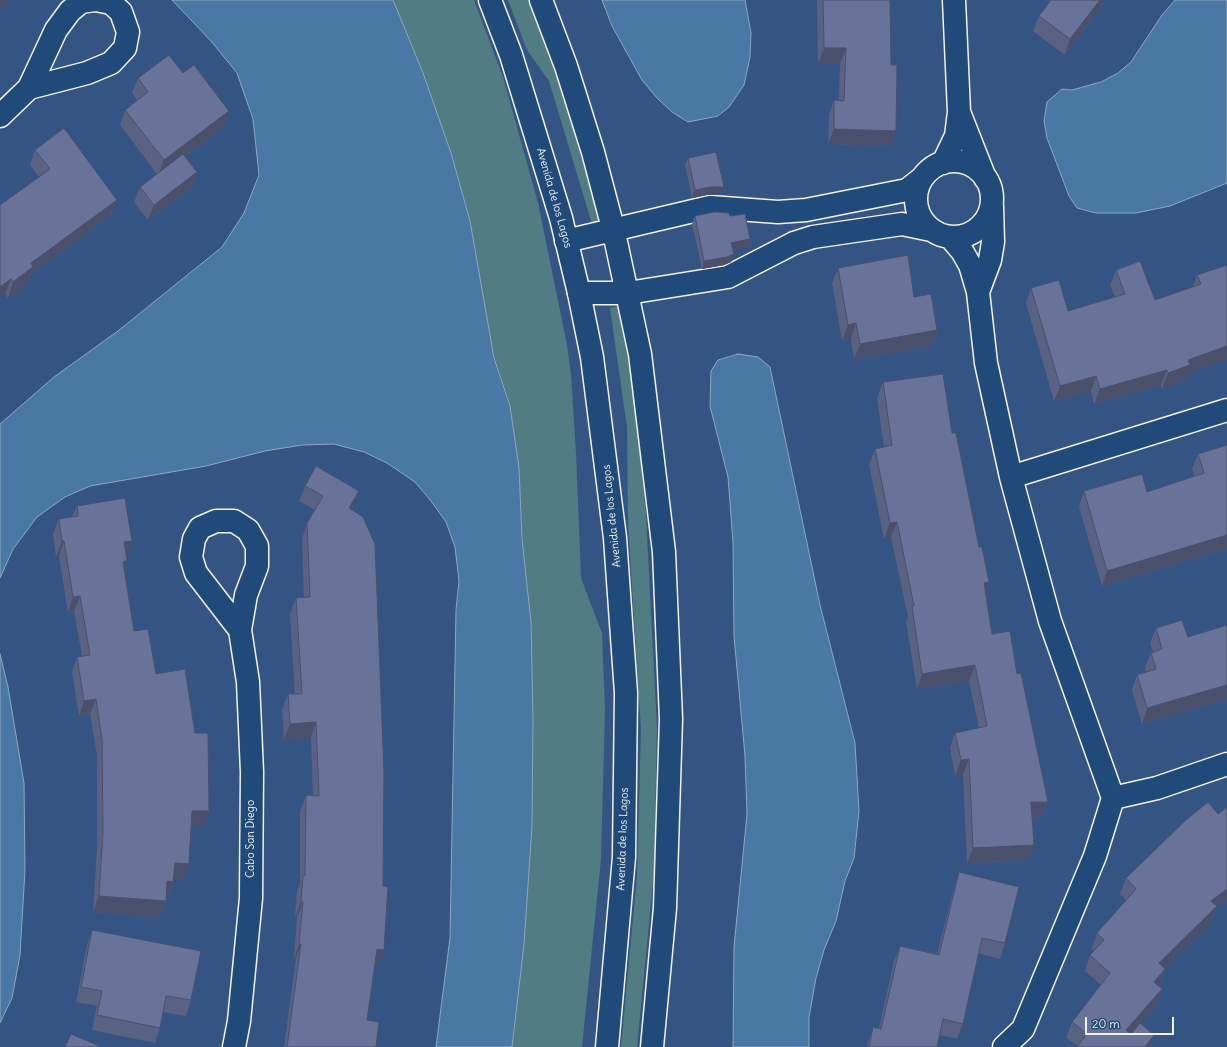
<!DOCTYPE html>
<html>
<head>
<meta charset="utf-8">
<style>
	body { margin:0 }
	#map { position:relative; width:1227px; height:1047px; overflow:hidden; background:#345583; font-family:Delius,sans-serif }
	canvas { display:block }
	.scale { position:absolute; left:1085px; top:1017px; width:89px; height:18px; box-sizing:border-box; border:2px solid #f4f1e8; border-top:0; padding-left:5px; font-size:12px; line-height:14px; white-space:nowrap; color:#f4f1e8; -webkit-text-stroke:3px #1f4a7a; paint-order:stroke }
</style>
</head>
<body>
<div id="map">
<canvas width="1227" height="1047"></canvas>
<div class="scale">20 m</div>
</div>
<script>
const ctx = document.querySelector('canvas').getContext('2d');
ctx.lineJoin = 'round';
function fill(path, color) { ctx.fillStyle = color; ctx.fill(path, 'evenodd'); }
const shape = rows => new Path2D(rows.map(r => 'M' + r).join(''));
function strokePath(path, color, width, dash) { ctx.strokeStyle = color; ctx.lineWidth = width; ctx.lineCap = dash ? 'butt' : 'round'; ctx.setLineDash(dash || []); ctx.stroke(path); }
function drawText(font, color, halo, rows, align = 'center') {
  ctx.font = font + ' Delius,sans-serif'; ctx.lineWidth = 3; ctx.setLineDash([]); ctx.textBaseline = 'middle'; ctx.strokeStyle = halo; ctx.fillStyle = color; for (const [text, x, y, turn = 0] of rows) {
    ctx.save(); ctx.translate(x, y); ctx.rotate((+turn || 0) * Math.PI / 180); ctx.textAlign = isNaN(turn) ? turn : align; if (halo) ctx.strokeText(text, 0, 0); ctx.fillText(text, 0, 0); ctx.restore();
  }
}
fill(shape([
	[393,0,474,0,503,77,538,203,567,345,571,375,576,453,581,578,602,633,605,709,601,859,582,1047,512,1047,532,826,533,720,531,622,522,539,519,468,484,310,470,221,451,153,423,73],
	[508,0,531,0,551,52,600,223,592,224,549,81,527,50],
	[620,306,636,409,646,516,657,728,654,872,637,1047,621,1047,637,876,641,729,628,523,627,427,610,308]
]), '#527c84');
const water = shape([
	[172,0,393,0,423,73,451,153,470,221,494,358,510,406,519,468,522,539,531,622,533,720,532,826,524,944,512,1047,436,1047,450,938,456,610,459,581,455,547,446,522,431,501,415,482,387,463,364,452,334,444,302,445,265,451,206,466,90,486,65,497,37,517,13,549,0,578,0,424,54,377,118,331,222,247,244,213,259,175,253,119,237,73,211,41,172,0],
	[602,0,745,0,751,33,750,57,744,85,729,107,718,116,688,122,672,112,657,98,642,80,612,26,602,0],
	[1175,0,1227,0,1227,183,1170,206,1136,213,1096,213,1077,208,1069,196,1047,138,1044,121,1047,102,1062,89,1072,90,1101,82,1118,73,1131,62,1162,15,1175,0],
	[738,354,758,357,770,367,820,605,855,743,859,811,854,858,845,881,836,921,824,950,816,978,809,1017,809,1047,733,1047,734,947,747,814,745,756,734,636,733,542,728,477,710,406,711,371,718,360,738,354],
	[0,654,8,687,24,783,25,870,20,955,12,998,0,1023,0,654]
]);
fill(water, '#4978a5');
strokePath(water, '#8da8c0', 1);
const minor = shape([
	[954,0,959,112],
	[29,88,87,73,111,63,125,48,128,32,121,12,111,3,96,0],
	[0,116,29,88,56,30,70,11,81,2,95,0],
	'916 199a38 38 0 1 1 76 0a38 38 0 1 1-76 0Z',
	[943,163,956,136,959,112,985,178],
	[950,237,962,251,970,265,978,292,990,260,993,242,992,206],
	[566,241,710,207,778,212,806,210,907,190,921,179],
	[978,292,986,363,1011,477,1050,621,1113,798,1095,856,1023,1029,1004,1047],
	[579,293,628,293,728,277,794,243,813,237,902,224,931,230],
	[1011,477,1227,410],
	[1113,798,1157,788,1227,764],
	[234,1047,239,1021,251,898,252,772,248,682,240,630,246,595,257,566,257,546,248,530,234,521,216,521,200,528,194,539,191,557,196,573,240,630]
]);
const tertiary = shape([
	[490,0,511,55,561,218,579,293,592,357,615,538,626,693,624,857,607,1047],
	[541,0,566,66,593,152,613,228,640,354,664,552,671,719,665,908,652,1047]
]);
strokePath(minor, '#f4f1e8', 25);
strokePath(tertiary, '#f4f1e8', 25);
strokePath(minor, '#1f4a7a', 22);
strokePath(tertiary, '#1f4a7a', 22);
fill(shape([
	[817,0,890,0,890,146,828,144,829,115,834,100,839,100,840,64,818,64],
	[1049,0,1106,0,1065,55,1033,31,1039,16,1050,1],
	[138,78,223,127,185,156,197,172,191,188,148,220,134,202,140,187,157,174,120,125,125,110,137,100,132,93],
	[35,150,117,200,111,215,31,274,28,282,8,298,5,294,39,177,30,165],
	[688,158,721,195,707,195,692,198,685,165],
	[695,216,730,216,750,239,748,247,733,250,734,254,731,262,724,265,702,269,692,224],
	[1227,265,1184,381,1162,389,1161,385,1094,404,1091,391,1054,401,1026,303,1031,288,1068,311,1115,297,1110,285,1116,270,1155,300,1193,287,1197,275],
	[838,268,914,297,937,330,932,346,854,359,851,339,842,340,832,283],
	[883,382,952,433,979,547,989,582,985,593,992,634,1017,674,1048,802,1042,817,1032,818,1034,845,1028,860,967,863,963,774,955,776,950,748,955,733,979,728,969,681,917,689,906,622,908,617,891,537,884,539,869,464,875,449,884,447,877,398],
	[1227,445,1227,549,1102,586,1079,507,1084,491,1147,492,1195,476,1192,469,1198,454],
	[305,486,354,506,351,510,378,965,375,965,367,1020,376,1047,284,1047,296,959,294,959,297,917,295,917,297,891,300,884,300,811,306,795,313,796,311,738,284,739,282,710,288,694,295,694,290,614,296,598,304,598,302,539,307,523,315,510,299,501],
	[77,506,126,556,127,560,124,568,134,631,156,674,204,826,191,826,189,864,183,879,173,879,173,882,168,897,166,897,166,901,160,917,93,912,97,849,97,755,90,714,79,716,72,672,77,657,82,656,74,611,68,612,59,556,56,557,53,534,59,519,72,517],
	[1227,625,1227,699,1142,724,1132,690,1137,675,1146,672,1145,668,1151,653,1153,652,1150,643,1156,628,1188,637],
	[1227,807,1227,900,1216,908,1211,922,1164,968,1165,969,1160,984,1159,986,1162,989,1157,1004,1139,1024,1154,1035,1150,1047,1077,1047,1078,1046,1066,1038,1072,1022,1101,985,1085,971,1090,955,1094,951,1092,949,1097,933,1126,900,1120,894,1126,878,1218,814],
	[959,872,1005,943,1000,959,978,953,963,1024,957,1039,940,1035,937,1047,867,1047,868,1042,873,1027,879,1028,894,961,900,946,937,954,954,888],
	[92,930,191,1000,186,1016,163,1012,160,1028,155,1043,92,1030,97,1006,76,1002,87,945]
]), '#5a6284');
fill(shape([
	[0,0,10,0,0,10],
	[1100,0,1106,0,1065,55,1070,39],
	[824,48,846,48,840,64,818,64],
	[229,111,223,127,158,176,164,160],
	[834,129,896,131,890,146,828,144],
	[197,172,191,188,148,220,154,205],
	[710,187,724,187,721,195,707,195,692,198,695,190],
	[117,200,111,215,31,274,28,282,8,298,13,282,31,263],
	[750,239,748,247,729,251,731,243],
	[734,254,731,262,724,265,702,269,704,261],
	[11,279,5,294,0,298,0,287],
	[856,323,851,339,842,340,848,325],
	[937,330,932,346,854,359,860,344],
	[1227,346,1227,359,1187,374,1184,381,1162,389,1168,373,1188,360],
	[1167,370,1161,385,1094,404,1100,389],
	[1096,376,1091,391,1054,401,1060,386],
	[359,491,354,506,343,524,349,508],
	[897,522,891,537,884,539,890,523],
	[1227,535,1227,549,1102,586,1107,571],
	[62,541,64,541,59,556,56,557],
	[132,541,126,557,124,542],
	[127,560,121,576,123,562],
	[989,582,984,597,984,583],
	[80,596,74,611,68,612,73,597],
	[975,665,969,681,917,689,922,674],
	[1227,685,1227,699,1142,724,1147,708],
	[96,699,90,714,79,716,84,701],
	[316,722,311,738,284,739,290,724],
	[969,759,963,774,955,776,961,760],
	[1031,802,1048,802,1042,817,1026,818],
	[192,811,209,811,204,826,186,826],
	[1034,845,1028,860,967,863,973,848],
	[175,863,189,864,183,879,169,879],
	[167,881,173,882,168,897,161,897],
	[1227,889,1227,900,1216,908,1211,922,1153,979,1159,963,1211,901],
	[99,896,166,901,160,917,93,912],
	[301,902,303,902,297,917,295,917],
	[299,944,301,944,296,959,294,959],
	[377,949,384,950,378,965,372,965],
	[1165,969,1160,984,1149,997,1154,982],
	[1162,989,1157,1004,1121,1046,1126,1030],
	[1154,1035,1150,1047,1145,1047]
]), '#4a506b');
const building = shape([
	[823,0,890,0,891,65,897,65,896,131,834,129,834,100,844,101,846,48,824,48,823,0],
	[1051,0,1100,0,1070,39,1039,16,1051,0],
	[169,55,183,73,194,65,229,111,164,160,125,110,148,92,138,78,169,55],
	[64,128,117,200,31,263,33,267,13,282,11,279,0,287,0,205,50,169,35,150,64,128],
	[716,152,724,187,710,187,695,190,688,158,716,152],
	[183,154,197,172,154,205,140,187,183,154],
	[714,212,729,213,730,216,745,214,750,239,731,243,734,254,727,257,704,261,695,216,714,212],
	[908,255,914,297,931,294,937,330,860,344,856,323,848,325,838,268,908,255],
	[1140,261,1155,300,1201,284,1197,275,1227,265,1227,346,1188,360,1190,365,1168,373,1167,370,1100,389,1096,376,1060,386,1031,288,1059,280,1068,311,1125,294,1116,270,1140,261],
	[943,374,952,433,956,433,979,547,982,547,989,582,984,583,992,634,1010,631,1017,674,1021,673,1048,802,1031,802,1034,845,973,848,969,759,961,760,955,733,987,726,975,665,922,674,912,607,914,606,897,522,890,523,875,449,892,445,883,382,943,374],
	[1227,445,1227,535,1107,571,1084,491,1142,474,1147,492,1204,473,1198,454,1227,445],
	[316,466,359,491,349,508,363,517,375,544,384,772,383,886,388,887,384,950,377,949,367,1020,379,1022,376,1047,287,1047,301,944,299,944,303,902,301,902,303,876,305,876,306,795,319,796,316,722,290,724,288,694,302,694,296,598,310,597,307,523,323,496,305,486,316,466],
	[125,498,132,541,124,542,127,560,123,562,134,631,148,629,156,674,185,669,195,733,208,733,209,811,192,811,189,864,175,863,173,882,167,881,166,901,99,896,103,833,102,740,96,699,84,701,77,657,90,655,80,596,73,597,64,541,62,541,59,519,78,516,77,506,125,498],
	[1182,620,1188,637,1227,625,1227,685,1147,708,1137,675,1156,669,1151,653,1162,649,1156,628,1182,620],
	[1208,802,1218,814,1227,807,1227,889,1211,901,1217,906,1159,963,1165,969,1154,982,1162,989,1126,1030,1131,1034,1140,1023,1154,1035,1145,1047,1077,1047,1087,1034,1072,1022,1110,973,1090,955,1104,940,1097,933,1136,889,1126,878,1186,820,1208,802],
	[959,872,1019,887,1005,943,982,938,963,1024,943,1019,937,1047,869,1047,873,1027,881,1029,900,946,939,955,959,872],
	[92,930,201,951,191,1000,166,996,160,1028,97,1015,102,991,81,987,92,930],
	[71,1034,102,1047,65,1047,71,1034]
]);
fill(building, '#697299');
strokePath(building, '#4a506b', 1);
drawText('11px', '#f4f1e8', '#1f4a7a', [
	["Avenida de los Lagos",554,198,74],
	["Avenida de los Lagos",612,516,-96],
	["Cabo San Diego",251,839,-90],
	["Avenida de los Lagos",623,839,-88]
]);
</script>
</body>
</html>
